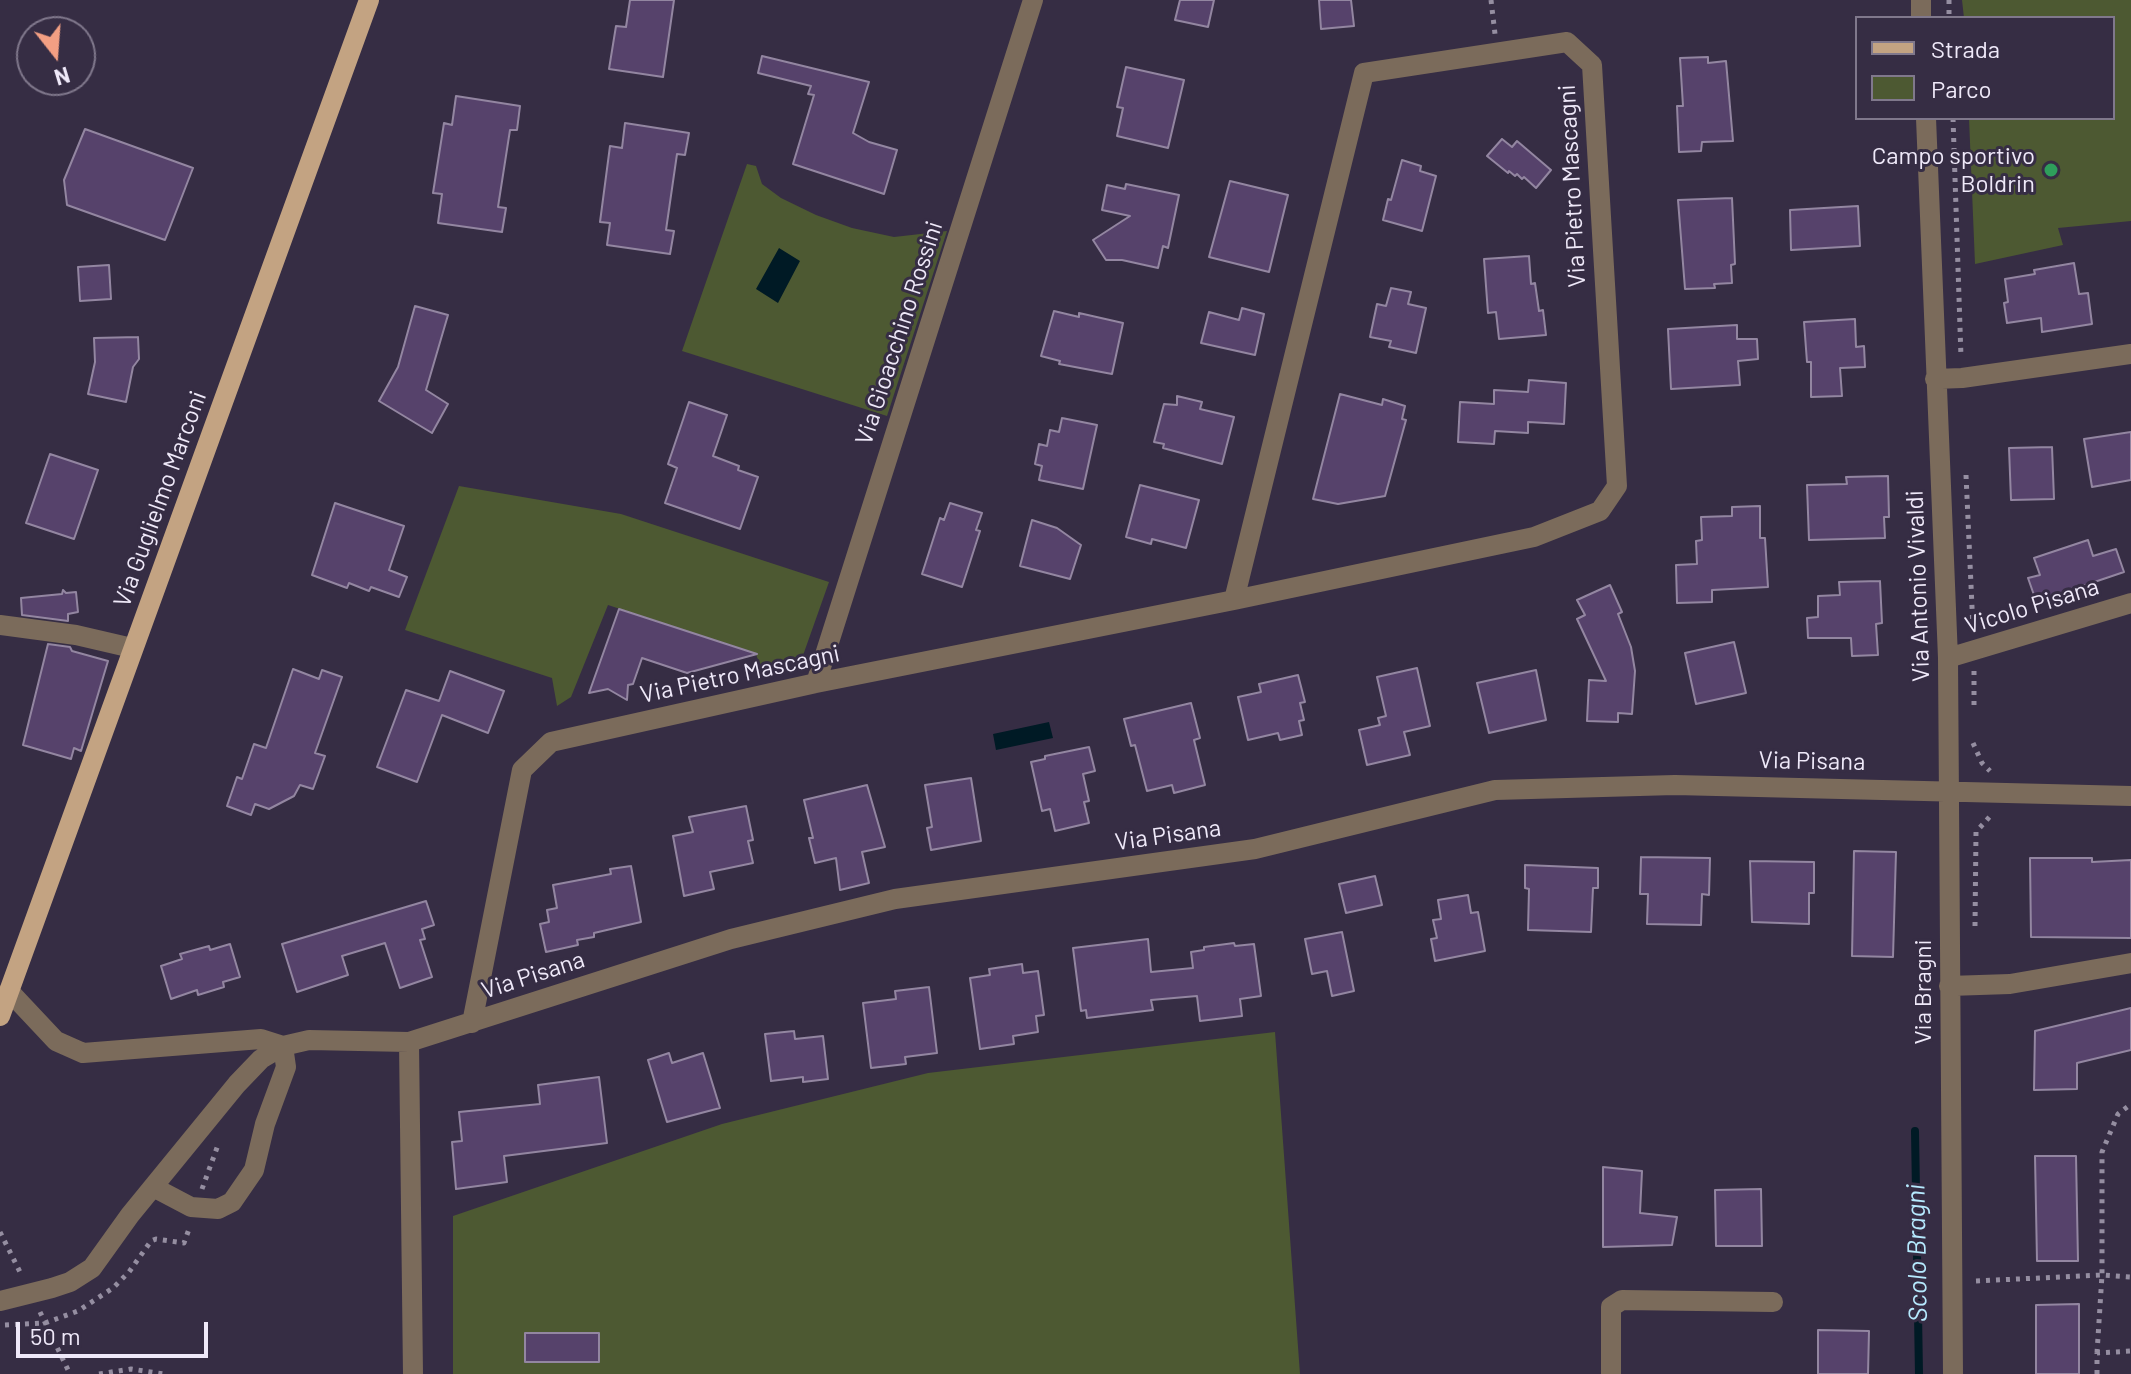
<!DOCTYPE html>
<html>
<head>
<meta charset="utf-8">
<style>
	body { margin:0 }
	#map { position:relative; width:2131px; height:1374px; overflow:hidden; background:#362d44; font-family:Barlow,sans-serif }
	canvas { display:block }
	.legend { position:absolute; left:1855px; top:16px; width:260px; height:104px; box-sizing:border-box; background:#362d44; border:2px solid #80788c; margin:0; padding:10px 14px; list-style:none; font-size:24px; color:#efe9f9 }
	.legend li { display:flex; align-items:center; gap:16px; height:40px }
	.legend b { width:40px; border:2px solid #80788c }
	.north { position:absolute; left:16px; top:16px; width:80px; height:80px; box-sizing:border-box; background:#362d44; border:2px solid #80788c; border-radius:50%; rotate:163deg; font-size:22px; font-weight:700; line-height:32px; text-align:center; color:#efe9f9 }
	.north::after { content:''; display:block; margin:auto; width:28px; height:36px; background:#f39f83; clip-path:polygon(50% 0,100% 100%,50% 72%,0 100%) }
	.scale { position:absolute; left:16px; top:1322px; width:192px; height:36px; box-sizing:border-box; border:4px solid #efe9f9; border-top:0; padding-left:10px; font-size:24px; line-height:28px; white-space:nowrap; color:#efe9f9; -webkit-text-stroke:6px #362d44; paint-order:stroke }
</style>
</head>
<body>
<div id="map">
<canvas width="2131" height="1374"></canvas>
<ul class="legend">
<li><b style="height:10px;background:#c3a382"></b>Strada</li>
<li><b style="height:22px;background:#4d5932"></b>Parco</li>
</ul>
<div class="north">N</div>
<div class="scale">50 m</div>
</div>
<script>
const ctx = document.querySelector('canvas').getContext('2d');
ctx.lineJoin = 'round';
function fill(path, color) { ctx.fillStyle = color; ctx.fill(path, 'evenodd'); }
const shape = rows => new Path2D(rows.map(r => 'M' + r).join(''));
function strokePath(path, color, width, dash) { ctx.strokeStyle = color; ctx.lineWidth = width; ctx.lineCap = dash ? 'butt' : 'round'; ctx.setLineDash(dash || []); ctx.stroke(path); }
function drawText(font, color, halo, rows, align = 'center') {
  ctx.font = font + ' Barlow,sans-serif'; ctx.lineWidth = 6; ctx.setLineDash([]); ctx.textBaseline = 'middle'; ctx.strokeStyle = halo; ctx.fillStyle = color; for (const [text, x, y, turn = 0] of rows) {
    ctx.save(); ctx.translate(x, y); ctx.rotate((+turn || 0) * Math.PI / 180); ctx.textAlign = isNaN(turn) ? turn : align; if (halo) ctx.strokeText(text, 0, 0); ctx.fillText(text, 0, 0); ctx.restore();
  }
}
fill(shape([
	[1962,0,2131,0,2131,221,2058,228,2063,245,1975,264,1969,118,2113,118,2113,18,1964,18],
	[747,164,756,166,762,184,781,198,816,215,852,228,894,237,947,231,887,416,682,351],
	[459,486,621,514,829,582,801,661,761,669,756,654,608,605,571,697,557,706,552,678,405,630],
	[1275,1032,1300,1374,453,1374,453,1216,722,1124,928,1073]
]), '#4d5932');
fill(shape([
	[779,248,800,261,778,303,756,289],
	[1049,722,1053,738,996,750,993,734]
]), '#001a25');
strokePath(shape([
	[1915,1131,1919,1374]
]), '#001a25', 8);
const building = shape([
	[630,0,674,0,663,77,609,69,616,26,626,27,630,0],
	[1180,0,1214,0,1208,27,1175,20,1180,0],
	[1319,0,1351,0,1354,26,1321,29,1319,0],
	[762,56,869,82,853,133,869,142,897,150,884,194,793,164,814,95,808,94,811,86,758,73,762,56],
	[1708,57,1708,63,1726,61,1733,141,1702,142,1701,151,1679,152,1677,106,1683,106,1680,58,1708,57],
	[1126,67,1184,80,1168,148,1117,136,1123,108,1117,107,1126,67],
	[456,96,520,106,517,130,510,130,498,207,506,208,502,232,438,223,442,194,433,193,444,123,452,125,456,96],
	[625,123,689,133,685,155,677,154,666,230,674,231,670,254,607,245,610,223,600,222,610,146,622,148,625,123],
	[85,129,193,168,165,240,67,205,64,180,85,129],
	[1502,139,1512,147,1517,141,1551,170,1536,188,1524,177,1522,179,1517,174,1515,176,1509,171,1508,173,1487,156,1502,139],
	[1402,160,1421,166,1420,171,1436,176,1422,231,1383,220,1388,199,1391,200,1402,160],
	[1230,181,1288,195,1269,272,1209,257,1230,181],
	[1126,184,1179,195,1168,248,1163,246,1158,268,1122,260,1106,260,1093,240,1130,216,1102,210,1107,185,1125,189,1126,184],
	[1732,198,1735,264,1731,265,1732,283,1714,284,1715,288,1685,289,1678,200,1732,198],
	[1858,206,1860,246,1791,250,1790,210,1858,206],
	[1529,256,1531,284,1535,283,1539,311,1543,310,1546,335,1499,339,1496,312,1488,313,1484,259,1529,256],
	[2074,263,2079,294,2088,293,2092,324,2042,332,2041,318,2007,323,2004,303,2008,302,2005,279,2035,274,2034,270,2074,263],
	[109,265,111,299,80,301,78,267,109,265],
	[1391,288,1411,292,1408,304,1426,308,1416,353,1389,347,1391,341,1370,337,1377,304,1386,306,1391,288],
	[415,306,448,315,426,390,448,404,432,433,379,401,398,367,415,306],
	[1242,308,1264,314,1255,355,1201,343,1209,312,1239,320,1242,308],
	[1054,311,1079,317,1079,313,1123,323,1112,374,1059,364,1060,361,1041,356,1054,311],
	[1855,319,1856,347,1864,346,1865,367,1840,368,1842,396,1811,397,1811,362,1807,362,1804,322,1855,319],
	[1737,325,1737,339,1757,339,1758,359,1738,361,1740,385,1671,389,1668,329,1737,325],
	[138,337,139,359,133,367,126,402,88,394,95,362,94,338,138,337],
	[1529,380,1566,383,1564,424,1528,422,1528,433,1495,431,1494,444,1458,442,1460,402,1494,404,1494,390,1528,392,1529,380],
	[1340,394,1382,405,1383,399,1405,406,1402,419,1406,420,1385,496,1338,504,1313,499,1340,394],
	[1177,396,1202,402,1200,409,1234,417,1222,464,1163,448,1164,444,1154,442,1164,404,1177,405,1177,396],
	[689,402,727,415,713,456,739,466,738,470,758,477,740,529,665,503,677,468,668,464,689,402],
	[1062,418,1097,425,1083,489,1039,480,1042,466,1035,464,1039,444,1047,446,1050,430,1059,432,1062,418],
	[2131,432,2131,480,2092,487,2084,439,2131,432],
	[2052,447,2054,499,2011,500,2009,448,2052,447],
	[50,454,98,470,74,539,26,523,50,454],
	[1888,476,1889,517,1884,517,1885,538,1809,540,1807,485,1847,484,1846,477,1888,476],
	[1140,485,1199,500,1186,548,1152,539,1151,544,1126,537,1140,485],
	[335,503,404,526,389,570,407,577,399,597,371,587,369,591,349,583,347,588,312,575,335,503],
	[950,503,982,513,976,530,980,531,962,587,922,574,940,518,944,520,950,503],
	[1760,506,1760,538,1765,538,1768,587,1712,590,1712,602,1677,603,1676,565,1697,564,1696,541,1702,540,1701,517,1732,516,1732,507,1760,506],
	[1032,520,1057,528,1081,545,1070,579,1020,566,1032,520],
	[2088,540,2093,556,2116,549,2124,572,2047,598,2046,594,2035,598,2028,578,2040,575,2034,558,2088,540],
	[1880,581,1882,623,1876,624,1878,655,1852,656,1851,638,1808,638,1807,618,1818,617,1818,596,1840,595,1839,582,1880,581],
	[1610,585,1622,612,1618,614,1631,647,1635,671,1632,714,1618,713,1618,722,1587,721,1589,680,1606,681,1577,619,1585,615,1577,600,1610,585],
	[63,590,66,593,76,592,78,612,68,614,68,621,22,615,21,598,62,594,63,590],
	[619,609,757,654,687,673,642,658,633,684,628,685,627,700,608,689,589,693,619,609],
	[1734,642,1746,693,1696,704,1685,653,1734,642],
	[48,644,70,647,72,651,108,661,81,751,74,748,71,759,23,745,48,644],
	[1417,668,1430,726,1404,732,1410,755,1367,765,1359,730,1380,725,1378,718,1386,716,1377,677,1417,668],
	[293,669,319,679,322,670,342,677,315,753,325,756,313,789,300,785,294,796,269,809,255,804,251,815,227,806,237,777,242,779,254,744,266,748,293,669],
	[1536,670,1546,720,1489,733,1477,683,1536,670],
	[450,671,504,691,488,733,442,715,417,782,377,767,406,690,439,701,450,671],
	[1298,675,1305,702,1300,703,1304,720,1299,721,1302,735,1280,740,1278,733,1248,740,1238,697,1261,692,1259,684,1298,675],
	[1191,703,1200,738,1194,740,1205,785,1174,793,1172,785,1147,791,1135,745,1131,746,1124,719,1191,703],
	[1089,747,1095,771,1083,774,1089,801,1084,802,1089,823,1055,831,1050,809,1042,811,1031,762,1045,759,1045,756,1089,747],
	[971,778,981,841,931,850,927,828,932,827,925,785,971,778],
	[867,785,885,847,862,852,869,883,840,890,836,858,815,863,809,838,813,838,804,800,867,785],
	[746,806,753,840,748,841,753,863,710,872,714,889,684,896,673,836,693,832,689,817,746,806],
	[1854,851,1896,852,1893,957,1852,956,1854,851],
	[1641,857,1710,858,1709,895,1702,894,1701,925,1647,924,1648,894,1640,894,1641,857],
	[2030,858,2092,858,2092,862,2131,860,2131,938,2031,937,2030,858],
	[1750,861,1814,862,1814,893,1809,893,1809,924,1752,922,1750,861],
	[1525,865,1598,868,1598,888,1593,888,1591,932,1528,930,1529,889,1525,888,1525,865],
	[631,866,641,922,594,933,594,937,577,940,578,945,546,952,540,924,549,922,547,910,557,908,553,885,611,874,610,869,631,866],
	[1375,876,1382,905,1346,913,1339,884,1375,876],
	[1468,895,1471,913,1478,912,1485,951,1435,961,1431,939,1437,938,1433,920,1441,919,1438,900,1468,895],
	[426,901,434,925,422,929,425,939,420,940,432,977,400,988,385,943,342,956,348,975,297,992,282,944,426,901],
	[1342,932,1354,991,1332,996,1327,971,1312,974,1305,939,1342,932],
	[1148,939,1151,972,1193,968,1191,952,1204,950,1204,947,1234,943,1235,946,1254,944,1261,996,1240,999,1242,1016,1200,1021,1197,996,1151,1000,1153,1010,1087,1018,1086,1010,1081,1011,1073,948,1148,939],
	[230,944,240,977,223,982,224,987,198,995,197,990,171,999,161,966,182,959,180,954,209,946,210,950,230,944],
	[1022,964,1023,973,1038,971,1044,1015,1036,1016,1038,1032,1013,1036,1014,1044,980,1049,970,978,990,975,989,969,1022,964],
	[929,987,937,1053,905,1057,906,1064,871,1068,863,1003,896,999,895,991,929,987],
	[2131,1008,2131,1050,2077,1063,2077,1089,2034,1090,2035,1031,2131,1008],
	[794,1031,795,1039,823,1036,828,1079,803,1082,803,1077,771,1081,765,1034,794,1031],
	[669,1053,672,1063,703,1053,720,1108,667,1122,648,1060,669,1053],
	[599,1077,607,1143,504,1156,507,1182,456,1189,452,1142,462,1141,459,1112,540,1104,538,1085,599,1077],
	[2035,1156,2076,1156,2078,1261,2037,1261,2035,1156],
	[1603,1167,1642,1171,1640,1213,1677,1217,1672,1245,1603,1247,1603,1167],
	[1761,1189,1762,1246,1716,1246,1715,1190,1761,1189],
	[2079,1304,2079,1374,2036,1374,2036,1305,2079,1304],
	[1818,1330,1869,1331,1868,1374,1818,1374,1818,1330],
	[525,1333,599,1333,599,1362,525,1362,525,1333]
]);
fill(building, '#56426b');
strokePath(building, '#9386a1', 2);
strokePath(shape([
	[1491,0,1495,34],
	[1949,0,1949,18],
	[1953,118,1961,357],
	[1966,475,1973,629],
	[1974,705,1974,671],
	[1973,743,1982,763,1990,771],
	[1975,926,1976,832,1992,814],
	[202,1189,218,1145],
	[0,1232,21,1274],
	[1976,1281,2102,1275,2131,1277],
	[40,1312,70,1374],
	[5,1325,45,1323,78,1311,113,1288,129,1272,151,1241,156,1239,184,1243,189,1229],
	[2097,1353,2102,1275,2102,1152,2118,1114,2131,1104],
	[99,1374,131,1369,164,1374],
	[2097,1374,2097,1353,2131,1351]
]), '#958ea1', 5, [4, 6]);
strokePath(shape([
	[1921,0,1921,18],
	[1926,118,1948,658,1953,1374],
	[1935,379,1962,378,2131,354],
	[0,625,76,635,132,648],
	[1948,658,2131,603],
	[816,683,1033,0],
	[1949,986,2010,984,2131,963],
	[9,991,56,1041,83,1053,261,1039,283,1046],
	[472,1023,522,770,551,742,816,683,1234,600,1534,537,1600,511,1617,486,1592,65,1567,42,1364,73,1234,600],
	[409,1042,413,1374],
	[153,1187,191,1207,218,1209,232,1202,254,1170,265,1124,286,1067,283,1046],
	[0,1301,52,1288,70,1282,92,1268,130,1215,237,1084,261,1059,283,1046,309,1040,409,1042,731,939,895,899,1255,849,1495,790,1675,785,2131,796],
	[1611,1374,1611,1307,1622,1300,1773,1302]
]), '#7b6b5b', 20);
strokePath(shape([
	[0,1016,369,0]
]), '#c3a382', 20);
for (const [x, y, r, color] of [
	[2051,170,8,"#2e9e5b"]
]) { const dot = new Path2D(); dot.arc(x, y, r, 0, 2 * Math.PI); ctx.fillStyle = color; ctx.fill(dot); strokePath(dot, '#362d44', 3); }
drawText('24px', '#efe9f9', '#362d44', [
	["Campo sportivo",2035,156],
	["Boldrin",2035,184]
], 'right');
drawText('24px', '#efe9f9', '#362d44', [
	["Via Pietro Mascagni",1572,186,-93],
	["Via Gioacchino Rossini",899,333,-72],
	["Via Guglielmo Marconi",160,499,-70],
	["Via Antonio Vivaldi",1918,586,-92],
	["Vicolo Pisana",2032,606,-17],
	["Via Pietro Mascagni",740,674,-12],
	["Via Pisana",1812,761,1],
	["Via Pisana",1168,835,-8],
	["Via Pisana",533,975,-18],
	["Via Bragni",1923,992,-90]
]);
drawText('italic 26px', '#b6eafe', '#362d44', [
	["Scolo Bragni",1917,1253,-91]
]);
</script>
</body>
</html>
